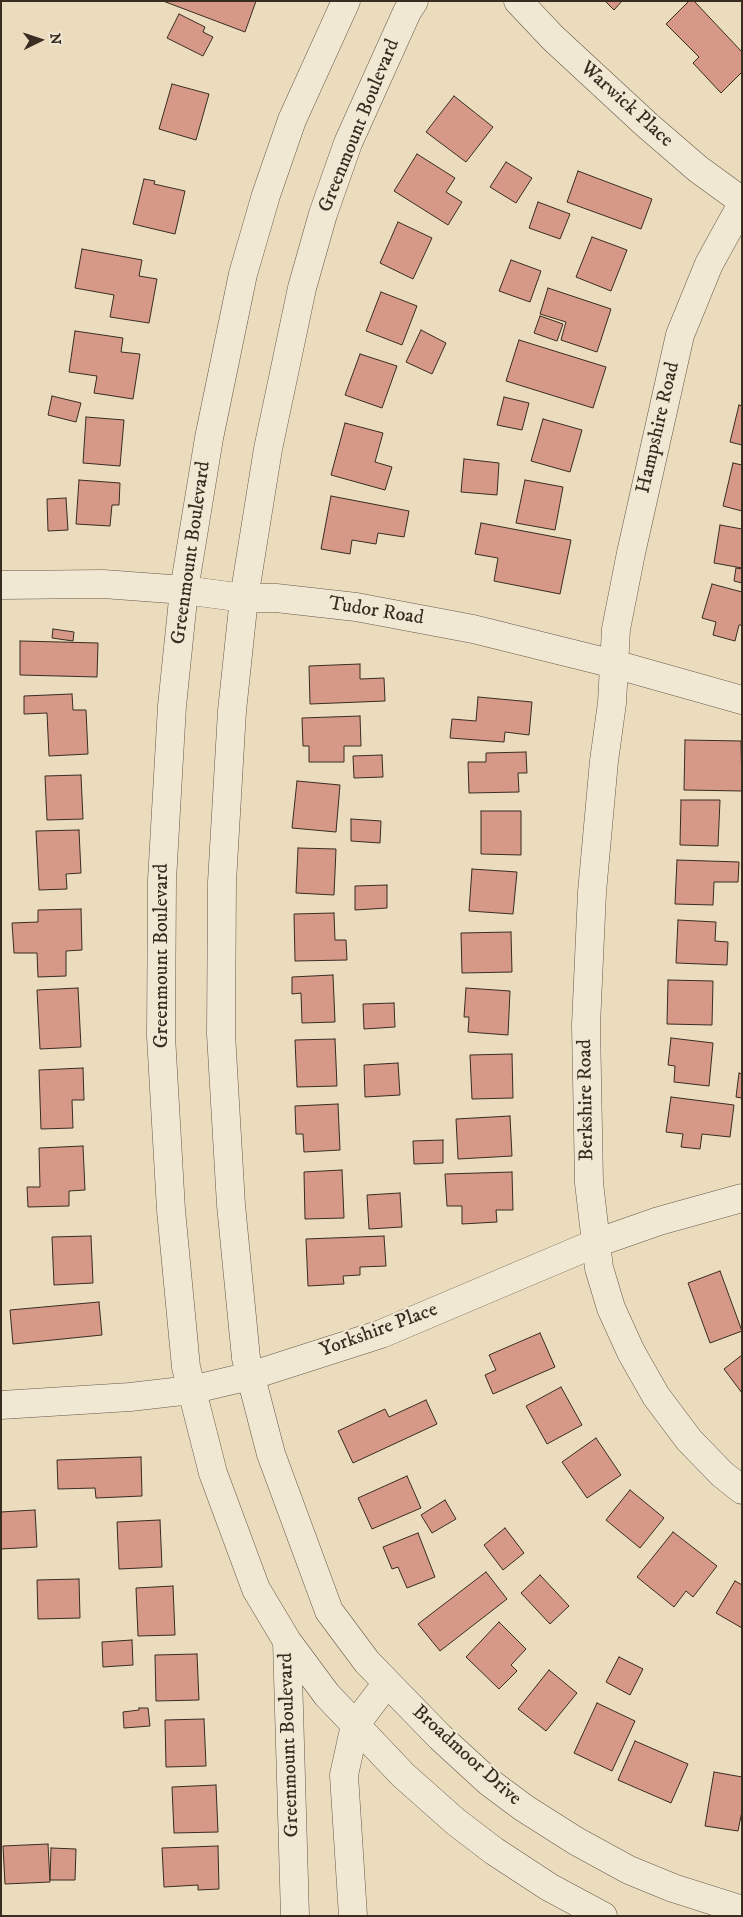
<!DOCTYPE html>
<html>
<head>
<meta charset="utf-8">
<style>
	body { margin:0 }
	#map { position:relative; width:743px; height:1917px; overflow:hidden; background:#eadcbd; font-family:"IM FELL DW Pica",serif }
	canvas { display:block }
	.frame { position:absolute; inset:0; border:2px solid #392c21; pointer-events:none }
	.north { position:absolute; left:15px; top:15px; width:50px; height:50px; -webkit-text-stroke:4px #f1e8d4; paint-order:stroke; rotate:86deg; font-size:14px; font-weight:700; line-height:20px; text-align:center; color:#392c21 }
	.north::after { content:''; display:block; margin:auto; width:18px; height:22px; background:#392c21; clip-path:polygon(50% 0,100% 100%,50% 72%,0 100%) }
</style>
</head>
<body>
<div id="map">
<canvas width="743" height="1917"></canvas>
<div class="frame"></div>
<div class="north">N</div>
</div>
<script>
const ctx = document.querySelector('canvas').getContext('2d');
ctx.lineJoin = 'round';
function fill(path, color) { ctx.fillStyle = color; ctx.fill(path, 'evenodd'); }
const shape = rows => new Path2D(rows.map(r => 'M' + r).join(''));
function strokePath(path, color, width, dash) { ctx.strokeStyle = color; ctx.lineWidth = width; ctx.lineCap = dash ? 'butt' : 'round'; ctx.setLineDash(dash || []); ctx.stroke(path); }
function drawText(font, color, halo, rows, align = 'center') {
  ctx.font = font + ' "IM FELL DW Pica",serif'; ctx.lineWidth = 4.5; ctx.setLineDash([]); ctx.textBaseline = 'middle'; ctx.strokeStyle = halo; ctx.fillStyle = color; for (const [text, x, y, turn = 0] of rows) {
    ctx.save(); ctx.translate(x, y); ctx.rotate((+turn || 0) * Math.PI / 180); ctx.textAlign = isNaN(turn) ? turn : align; if (halo) ctx.strokeText(text, 0, 0); ctx.fillText(text, 0, 0); ctx.restore();
  }
}
const building = shape([
	[163,1,256,1,245,32,163,1],
	[605,1,622,1,614,10,605,1],
	[689,1,694,1,742,52,742,72,721,93,693,63,699,57,666,24,689,1],
	[179,14,205,27,203,32,213,37,203,56,167,38,179,14],
	[172,84,209,94,196,140,159,129,172,84],
	[454,96,493,127,466,162,426,132,454,96],
	[417,154,455,178,446,192,462,202,448,225,394,191,417,154],
	[506,162,532,178,516,203,490,187,506,162],
	[578,171,652,199,641,229,567,202,578,171],
	[144,179,155,181,154,184,185,191,175,234,133,224,144,179],
	[538,202,570,214,560,239,529,228,538,202],
	[398,222,432,238,413,279,380,263,398,222],
	[592,237,627,250,611,291,576,277,592,237],
	[82,249,142,260,139,276,157,279,149,323,110,317,114,295,75,288,82,249],
	[511,260,541,271,530,302,499,291,511,260],
	[548,288,611,309,597,352,561,340,566,322,540,314,548,288],
	[381,292,417,306,402,345,366,331,381,292],
	[540,316,563,324,557,341,534,333,540,316],
	[421,330,446,343,432,374,406,362,421,330],
	[75,331,123,338,121,352,140,354,133,399,94,393,97,376,69,372,75,331],
	[519,340,606,367,593,408,506,381,519,340],
	[360,354,397,366,382,408,345,395,360,354],
	[52,396,81,403,76,422,48,415,52,396],
	[504,397,529,403,522,430,497,425,504,397],
	[739,405,742,406,742,445,730,442,739,405],
	[86,417,124,420,120,466,83,463,86,417],
	[543,419,582,430,570,472,531,461,543,419],
	[345,423,383,433,375,462,392,467,385,490,331,475,345,423],
	[464,459,499,463,497,495,461,492,464,459],
	[733,463,742,465,742,511,723,506,733,463],
	[79,480,120,483,119,505,112,505,110,526,76,524,79,480],
	[525,480,563,487,555,530,516,523,525,480],
	[331,496,409,511,404,537,378,533,376,544,352,540,350,554,321,549,331,496],
	[66,498,68,530,48,531,47,499,66,498],
	[481,523,571,540,560,594,494,581,498,558,475,554,481,523],
	[720,525,742,529,742,568,714,563,720,525],
	[736,568,742,569,742,583,734,581,736,568],
	[712,584,742,592,742,625,739,625,735,641,713,635,716,622,702,618,712,584],
	[53,629,74,632,73,641,52,638,53,629],
	[20,641,98,643,97,677,20,675,20,641],
	[360,664,360,679,384,678,385,701,310,704,309,666,360,664],
	[72,694,73,710,86,710,88,754,49,756,47,713,24,714,24,696,72,694],
	[478,697,532,702,529,735,505,732,504,742,450,738,452,719,476,721,478,697],
	[360,716,361,746,344,746,344,762,309,762,309,746,303,746,302,718,360,716],
	[685,740,741,741,742,791,684,790,685,740],
	[526,752,527,773,518,773,519,792,469,793,468,762,486,762,486,753,526,752],
	[382,755,383,777,354,778,353,756,382,755],
	[81,775,83,819,47,820,45,776,81,775],
	[297,781,340,785,336,832,292,828,297,781],
	[681,800,720,800,718,846,680,845,681,800],
	[481,811,521,811,521,855,481,854,481,811],
	[351,819,381,821,380,843,351,841,351,819],
	[79,830,81,873,66,874,67,889,39,890,36,831,79,830],
	[298,848,336,849,334,895,296,893,298,848],
	[677,860,739,862,738,882,714,882,713,905,675,904,677,860],
	[472,869,517,872,513,914,469,911,472,869],
	[387,885,387,908,355,910,355,886,387,885],
	[81,909,82,950,66,951,66,976,38,977,37,953,14,953,12,923,38,922,38,910,81,909],
	[334,913,335,940,346,940,347,960,295,961,294,914,334,913],
	[678,920,716,922,715,941,728,942,727,965,676,963,678,920],
	[511,932,512,972,462,973,461,933,511,932],
	[333,975,335,1022,302,1023,301,993,292,994,292,977,333,975],
	[668,980,713,981,712,1025,667,1024,668,980],
	[78,988,81,1047,40,1049,37,990,78,988],
	[466,988,510,991,508,1035,468,1032,469,1017,464,1017,466,988],
	[394,1003,395,1027,364,1029,363,1004,394,1003],
	[671,1038,713,1043,709,1086,674,1082,675,1066,668,1065,671,1038],
	[335,1039,337,1086,297,1087,295,1040,335,1039],
	[512,1054,513,1098,472,1099,470,1055,512,1054],
	[398,1063,400,1095,365,1097,364,1065,398,1063],
	[83,1068,84,1100,72,1100,73,1128,41,1129,39,1070,83,1068],
	[739,1073,742,1074,742,1098,736,1097,739,1073],
	[671,1097,734,1105,730,1137,702,1134,700,1149,681,1147,683,1134,666,1132,671,1097],
	[338,1104,340,1150,304,1152,303,1134,296,1134,295,1106,338,1104],
	[510,1116,512,1156,458,1159,456,1119,510,1116],
	[443,1140,443,1163,414,1164,413,1141,443,1140],
	[83,1146,85,1190,69,1191,69,1206,28,1207,27,1187,40,1187,39,1148,83,1146],
	[342,1170,344,1218,305,1219,304,1172,342,1170],
	[512,1172,513,1210,496,1210,497,1222,462,1224,462,1206,447,1206,445,1174,512,1172],
	[400,1193,402,1227,369,1229,367,1195,400,1193],
	[91,1236,93,1283,54,1285,52,1237,91,1236],
	[384,1236,386,1266,360,1267,360,1275,343,1276,344,1284,308,1286,306,1239,384,1236],
	[720,1271,742,1331,710,1343,688,1283,720,1271],
	[99,1302,102,1335,13,1344,10,1310,99,1302],
	[540,1333,555,1367,493,1394,485,1375,496,1370,489,1355,540,1333],
	[742,1355,742,1393,724,1369,742,1355],
	[561,1387,582,1425,547,1444,526,1406,561,1387],
	[426,1400,437,1424,353,1463,338,1431,385,1409,389,1417,426,1400],
	[596,1438,621,1475,587,1498,562,1462,596,1438],
	[141,1457,142,1496,96,1498,95,1488,58,1489,57,1460,141,1457],
	[407,1476,421,1508,372,1529,358,1498,407,1476],
	[630,1490,664,1518,640,1548,606,1520,630,1490],
	[445,1500,456,1519,432,1533,421,1515,445,1500],
	[35,1510,37,1547,1,1549,1,1512,35,1510],
	[160,1520,162,1567,119,1569,117,1522,160,1520],
	[505,1528,524,1553,503,1570,484,1545,505,1528],
	[673,1532,717,1566,693,1597,686,1591,674,1607,637,1577,673,1532],
	[418,1533,435,1577,407,1588,398,1567,392,1569,383,1547,418,1533],
	[486,1572,507,1599,440,1651,418,1624,486,1572],
	[540,1575,569,1606,550,1624,521,1593,540,1575],
	[79,1579,80,1618,38,1619,37,1580,79,1579],
	[735,1581,742,1585,742,1628,716,1613,735,1581],
	[173,1586,175,1635,138,1636,136,1588,173,1586],
	[499,1622,526,1649,511,1665,517,1671,499,1689,466,1657,499,1622],
	[132,1640,133,1665,103,1667,102,1642,132,1640],
	[197,1654,199,1700,156,1701,155,1655,197,1654],
	[619,1657,643,1669,630,1695,606,1682,619,1657],
	[549,1670,577,1693,546,1731,518,1709,549,1670],
	[597,1703,635,1721,612,1771,574,1753,597,1703],
	[139,1708,148,1708,150,1726,124,1728,123,1712,139,1710,139,1708],
	[204,1719,206,1766,166,1767,165,1720,204,1719],
	[635,1741,688,1764,671,1803,618,1780,635,1741],
	[714,1772,742,1777,742,1811,738,1831,705,1826,714,1772],
	[216,1785,218,1832,174,1833,172,1787,216,1785],
	[48,1844,50,1882,5,1884,3,1846,48,1844],
	[218,1846,219,1889,198,1890,198,1885,164,1887,162,1848,218,1846],
	[51,1848,76,1849,75,1880,50,1880,51,1848]
]);
fill(building, '#d69988');
strokePath(building, '#392c21', 1);
const minor = shape([
	[346,1,292,120,266,195,243,274,209,438,184,590,172,706,162,880,161,1036,171,1210,186,1367,213,1473,256,1589,287,1641,327,1695,403,1775,456,1822,494,1851,549,1887,603,1916],
	[414,1,407,12,348,143,323,214,302,288,268,449,244,598,232,711,222,882,221,1034,231,1205,246,1358,271,1454,329,1611,367,1662,440,1737,489,1782,524,1808,576,1841,629,1870,673,1888,742,1910],
	[518,1,553,38,647,125,698,169,742,201],
	[742,204,709,264,680,335,631,553,616,629,612,703,604,761,592,892,586,1025,589,1183,599,1268,611,1308,631,1352,656,1396,689,1440,722,1474,742,1490],
	[1,585,103,584,184,590,244,598,276,598,356,607,473,629,614,664,742,700],
	[1,1405,130,1397,191,1390,250,1376,381,1334,596,1243,659,1221,742,1198],
	[287,1641,295,1916],
	[353,1916,344,1775,355,1725,387,1683]
]);
strokePath(minor, '#655848', 29);
strokePath(minor, '#f1e8d4', 28);
drawText('20px', '#392c21', '#f1e8d4', [
	["Warwick Place",626,105,42],
	["Greenmount Boulevard",360,126,-68],
	["Hampshire Road",659,428,-77],
	["Greenmount Boulevard",192,553,-82],
	["Tudor Road",376,612,9],
	["Greenmount Boulevard",163,956,-90],
	["Berkshire Road",587,1100,-91],
	["Yorkshire Place",379,1331,-20],
	["Greenmount Boulevard",290,1745,-92],
	["Broadmoor Drive",466,1756,42]
]);
</script>
</body>
</html>
